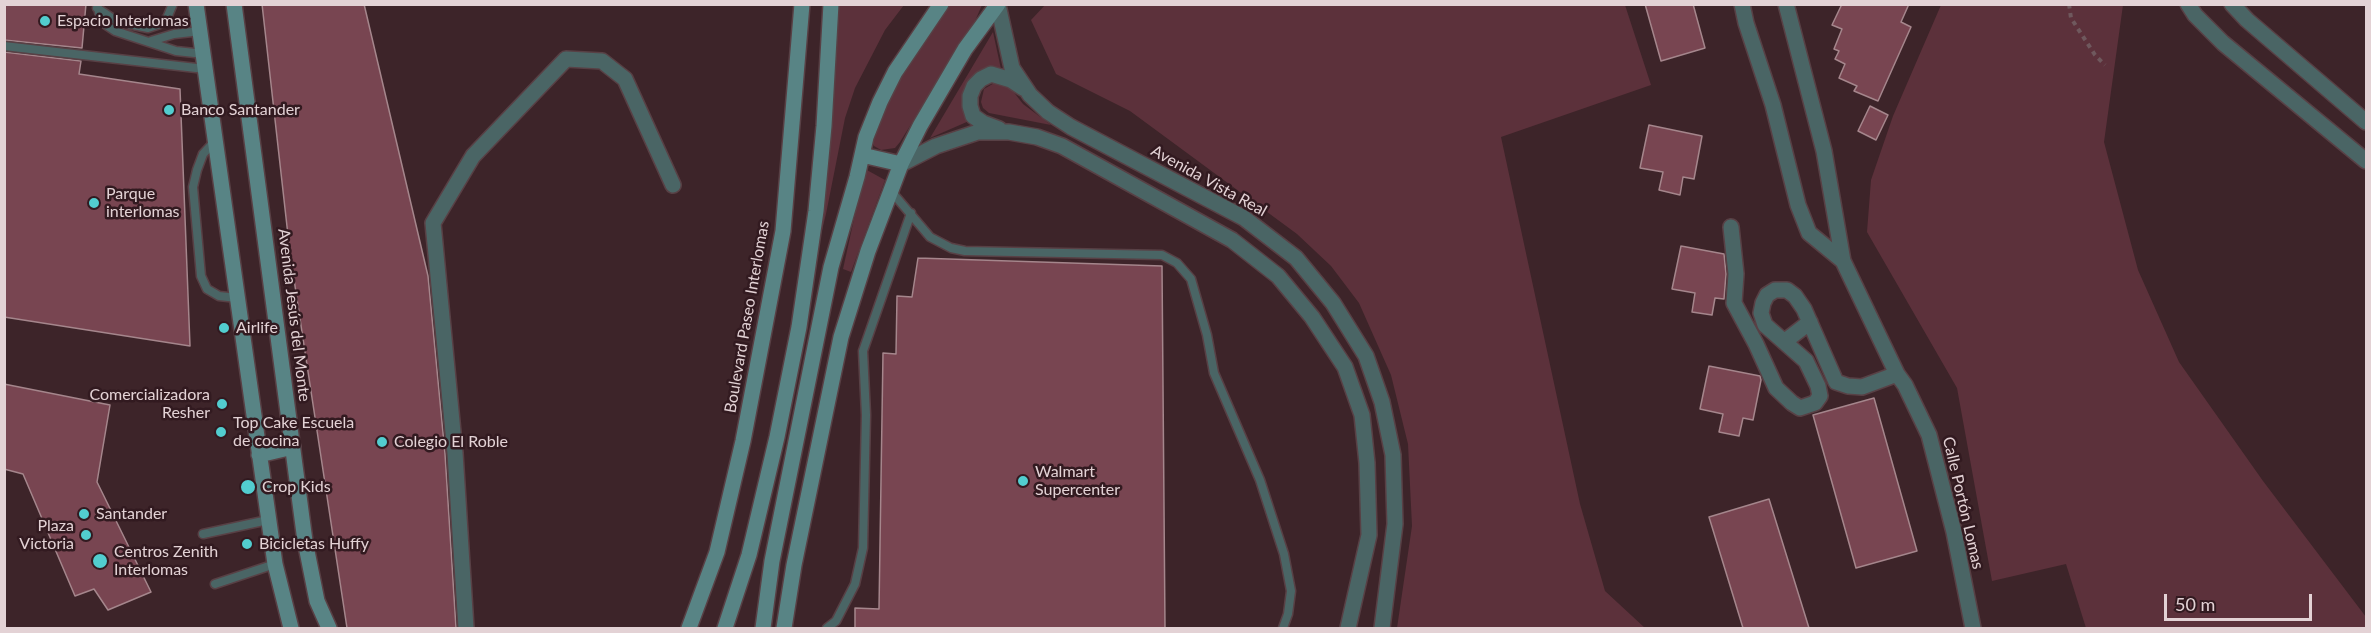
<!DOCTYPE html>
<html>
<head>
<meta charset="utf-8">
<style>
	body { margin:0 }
	#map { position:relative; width:2371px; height:633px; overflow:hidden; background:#3d2429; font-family:Lato,sans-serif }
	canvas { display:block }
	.frame { position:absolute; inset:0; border:6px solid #e3d2d5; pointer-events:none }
	.scale { position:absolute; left:2164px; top:594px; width:148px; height:27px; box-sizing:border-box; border:3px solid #e3d2d5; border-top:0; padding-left:8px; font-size:18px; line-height:21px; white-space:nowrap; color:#e3d2d5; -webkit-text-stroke:4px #321a20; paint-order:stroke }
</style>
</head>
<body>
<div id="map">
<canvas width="2371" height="633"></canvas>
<div class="frame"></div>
<div class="scale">50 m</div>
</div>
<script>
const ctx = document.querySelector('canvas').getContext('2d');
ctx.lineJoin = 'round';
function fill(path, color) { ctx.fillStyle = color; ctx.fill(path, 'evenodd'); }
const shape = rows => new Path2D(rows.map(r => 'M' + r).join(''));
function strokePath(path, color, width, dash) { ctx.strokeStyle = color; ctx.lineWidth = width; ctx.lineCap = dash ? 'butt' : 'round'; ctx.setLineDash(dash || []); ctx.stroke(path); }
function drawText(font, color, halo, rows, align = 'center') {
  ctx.font = font + ' Lato,sans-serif'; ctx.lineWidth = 5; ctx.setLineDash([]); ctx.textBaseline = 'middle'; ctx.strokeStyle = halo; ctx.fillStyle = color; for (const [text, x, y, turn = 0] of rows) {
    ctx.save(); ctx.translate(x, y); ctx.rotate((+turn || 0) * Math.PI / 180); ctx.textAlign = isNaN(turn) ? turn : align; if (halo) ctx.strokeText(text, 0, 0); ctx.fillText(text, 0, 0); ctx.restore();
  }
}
fill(shape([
	[1046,4,1625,5,1651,85,1501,137,1580,504,1605,591,1645,628,1397,628,1412,526,1408,444,1391,375,1359,303,1331,266,1297,234,1130,111,1056,74,1031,20],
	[836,5,904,5,885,30,855,88,845,118,826,214,807,291],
	[940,5,982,5,975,21,900,142,895,148,881,150,874,146,870,138,870,131],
	[1941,5,2123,5,2104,142,2138,270,2179,362,2263,481,2366,617,2366,628,2086,628,2066,564,1992,581,1957,388,1867,232,1871,180,1893,116],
	[993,32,1001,69,989,67,977,73,968,82,963,94,962,106,969,121,930,138],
	[996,82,1009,86,1023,104,1051,125,989,113,983,108,981,102,984,89],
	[865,169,885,180,851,272,843,269]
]), '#5c313b');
const building = shape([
	[4,4,86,4,82,48,4,40,4,4],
	[262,4,364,4,428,276,445,454,456,628,347,628,290,253,262,4],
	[1645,4,1693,4,1705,48,1661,61,1645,4],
	[1842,4,1909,4,1901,22,1911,27,1878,101,1854,91,1857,86,1839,78,1845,64,1835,59,1839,51,1834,49,1842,29,1832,25,1842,4],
	[4,52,81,61,79,74,180,89,190,346,4,317,4,52],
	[1870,106,1888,115,1876,140,1858,131,1870,106],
	[1649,125,1702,136,1694,179,1683,177,1680,195,1659,190,1663,172,1640,168,1649,125],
	[1681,246,1724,254,1726,274,1724,299,1715,298,1712,315,1692,312,1695,293,1672,289,1681,246],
	[918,258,1162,266,1165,628,855,628,855,608,879,609,883,353,896,354,897,296,912,297,918,258],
	[1709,366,1760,376,1761,380,1753,420,1743,418,1739,436,1719,432,1723,414,1700,409,1709,366],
	[4,384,110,405,97,482,151,592,108,610,94,589,75,596,23,474,4,469,4,384],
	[1874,398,1917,551,1856,568,1813,415,1874,398],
	[1769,499,1809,628,1743,628,1709,517,1769,499]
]);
fill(building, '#784551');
strokePath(building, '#a5868c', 1.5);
const service = shape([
	[97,4,100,16,106,25,115,31,176,51,204,54],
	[97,8,118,22,148,28,160,24,167,18,172,6],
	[151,41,174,34,201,31],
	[4,46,205,69],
	[215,141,203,154,197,170,193,187,201,276,207,289,219,296,237,298],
	[891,191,930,237,951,248,965,251,1162,255,1177,263,1191,279,1207,335,1214,373,1260,480,1284,554,1291,591,1288,614,1283,628],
	[203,534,268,520],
	[215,584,275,564],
	[827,628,836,621,855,584,863,548,866,415,863,351,911,213]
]);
const minor = shape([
	[1742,4,1746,23,1773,105,1798,205,1809,233,1843,261],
	[1786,4,1824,151,1843,261,1897,374,1905,385,1929,435,1954,532,1973,628],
	[2188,4,2195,15,2223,43,2366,161],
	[2232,4,2247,20,2366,122],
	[1731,227,1736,274,1734,303,1756,344,1776,388,1792,403,1800,408,1815,403,1820,396,1818,386,1806,361,1765,325,1761,313,1763,303,1767,295,1775,290,1787,290,1795,296,1804,309,1836,382,1848,386,1862,387,1897,374],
	[1784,342,1810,322],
	[466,628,455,453,433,223,473,156,566,59,602,61,625,79,673,185]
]);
const tertiary = shape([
	[998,5,1012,68,1030,95,1048,112,1071,127,1244,218,1296,258,1333,303,1366,356,1382,402,1393,455,1395,524,1382,628],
	[999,129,983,123,973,116,970,106,970,96,974,86,981,79,991,74,1011,80,1023,88],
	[901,164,936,146,978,132,1009,132,1037,137,1062,146,1232,240,1278,276,1312,317,1345,367,1362,415,1367,463,1369,535,1348,628]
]);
const secondary = shape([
	[196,4,275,564,291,628],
	[234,4,305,541,317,601,329,628],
	[862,155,901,164],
	[259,455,293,447],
	[689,628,717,552,743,441,783,231,802,4],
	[725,628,749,555,777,437,799,327,816,211,824,126,831,4],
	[763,628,772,561,831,267,857,177,866,137,880,102,895,72,941,4],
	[784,628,794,565,841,337,868,251,901,164,920,126,965,49,998,4]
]);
strokePath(service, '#584045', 11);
strokePath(minor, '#584045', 18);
strokePath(tertiary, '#584045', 18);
strokePath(secondary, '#584045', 18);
strokePath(shape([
	[2069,4,2071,18,2095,55,2105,65]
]), '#6f585d', 4, [4.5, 4.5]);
strokePath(service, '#4a6565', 8);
strokePath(minor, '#4a6565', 15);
strokePath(tertiary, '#4a6565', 15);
strokePath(secondary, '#588485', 15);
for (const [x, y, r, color] of [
	[45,21,6,"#52cdcf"],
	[169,110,6,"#52cdcf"],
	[94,203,6,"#52cdcf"],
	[224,328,6,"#52cdcf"],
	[222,404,6,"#52cdcf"],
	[221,432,6,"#52cdcf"],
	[382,442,6,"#52cdcf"],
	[1023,481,6,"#52cdcf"],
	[248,487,8,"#52cdcf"],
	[84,514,6,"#52cdcf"],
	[86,535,6,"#52cdcf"],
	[247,544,6,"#52cdcf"],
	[100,561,8,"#52cdcf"]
]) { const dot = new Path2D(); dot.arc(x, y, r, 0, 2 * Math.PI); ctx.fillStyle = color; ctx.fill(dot); strokePath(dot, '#321a20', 2); }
drawText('16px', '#e3d2d5', '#321a20', [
	["Espacio Interlomas",57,21],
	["Banco Santander",181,110],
	["Parque",106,194],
	["interlomas",106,212],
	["Airlife",236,328],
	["Comercializadora",210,395,"right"],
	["Resher",210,413,"right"],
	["Top Cake Escuela",233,423],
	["de cocina",233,441],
	["Colegio El Roble",394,442],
	["Walmart",1035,472],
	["Supercenter",1035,490],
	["Crop Kids",262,487],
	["Santander",96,514],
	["Plaza",74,526,"right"],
	["Victoria",74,544,"right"],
	["Bicicletas Huffy",259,544],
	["Centros Zenith",114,552],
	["Interlomas",114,570]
], 'left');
drawText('16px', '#e3d2d5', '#321a20', [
	["Avenida Vista Real",1209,181,29],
	["Avenida Jesús del Monte",294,315,83],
	["Boulevard Paseo Interlomas",747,317,-80],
	["Calle Portón Lomas",1963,503,77]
]);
</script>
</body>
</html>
